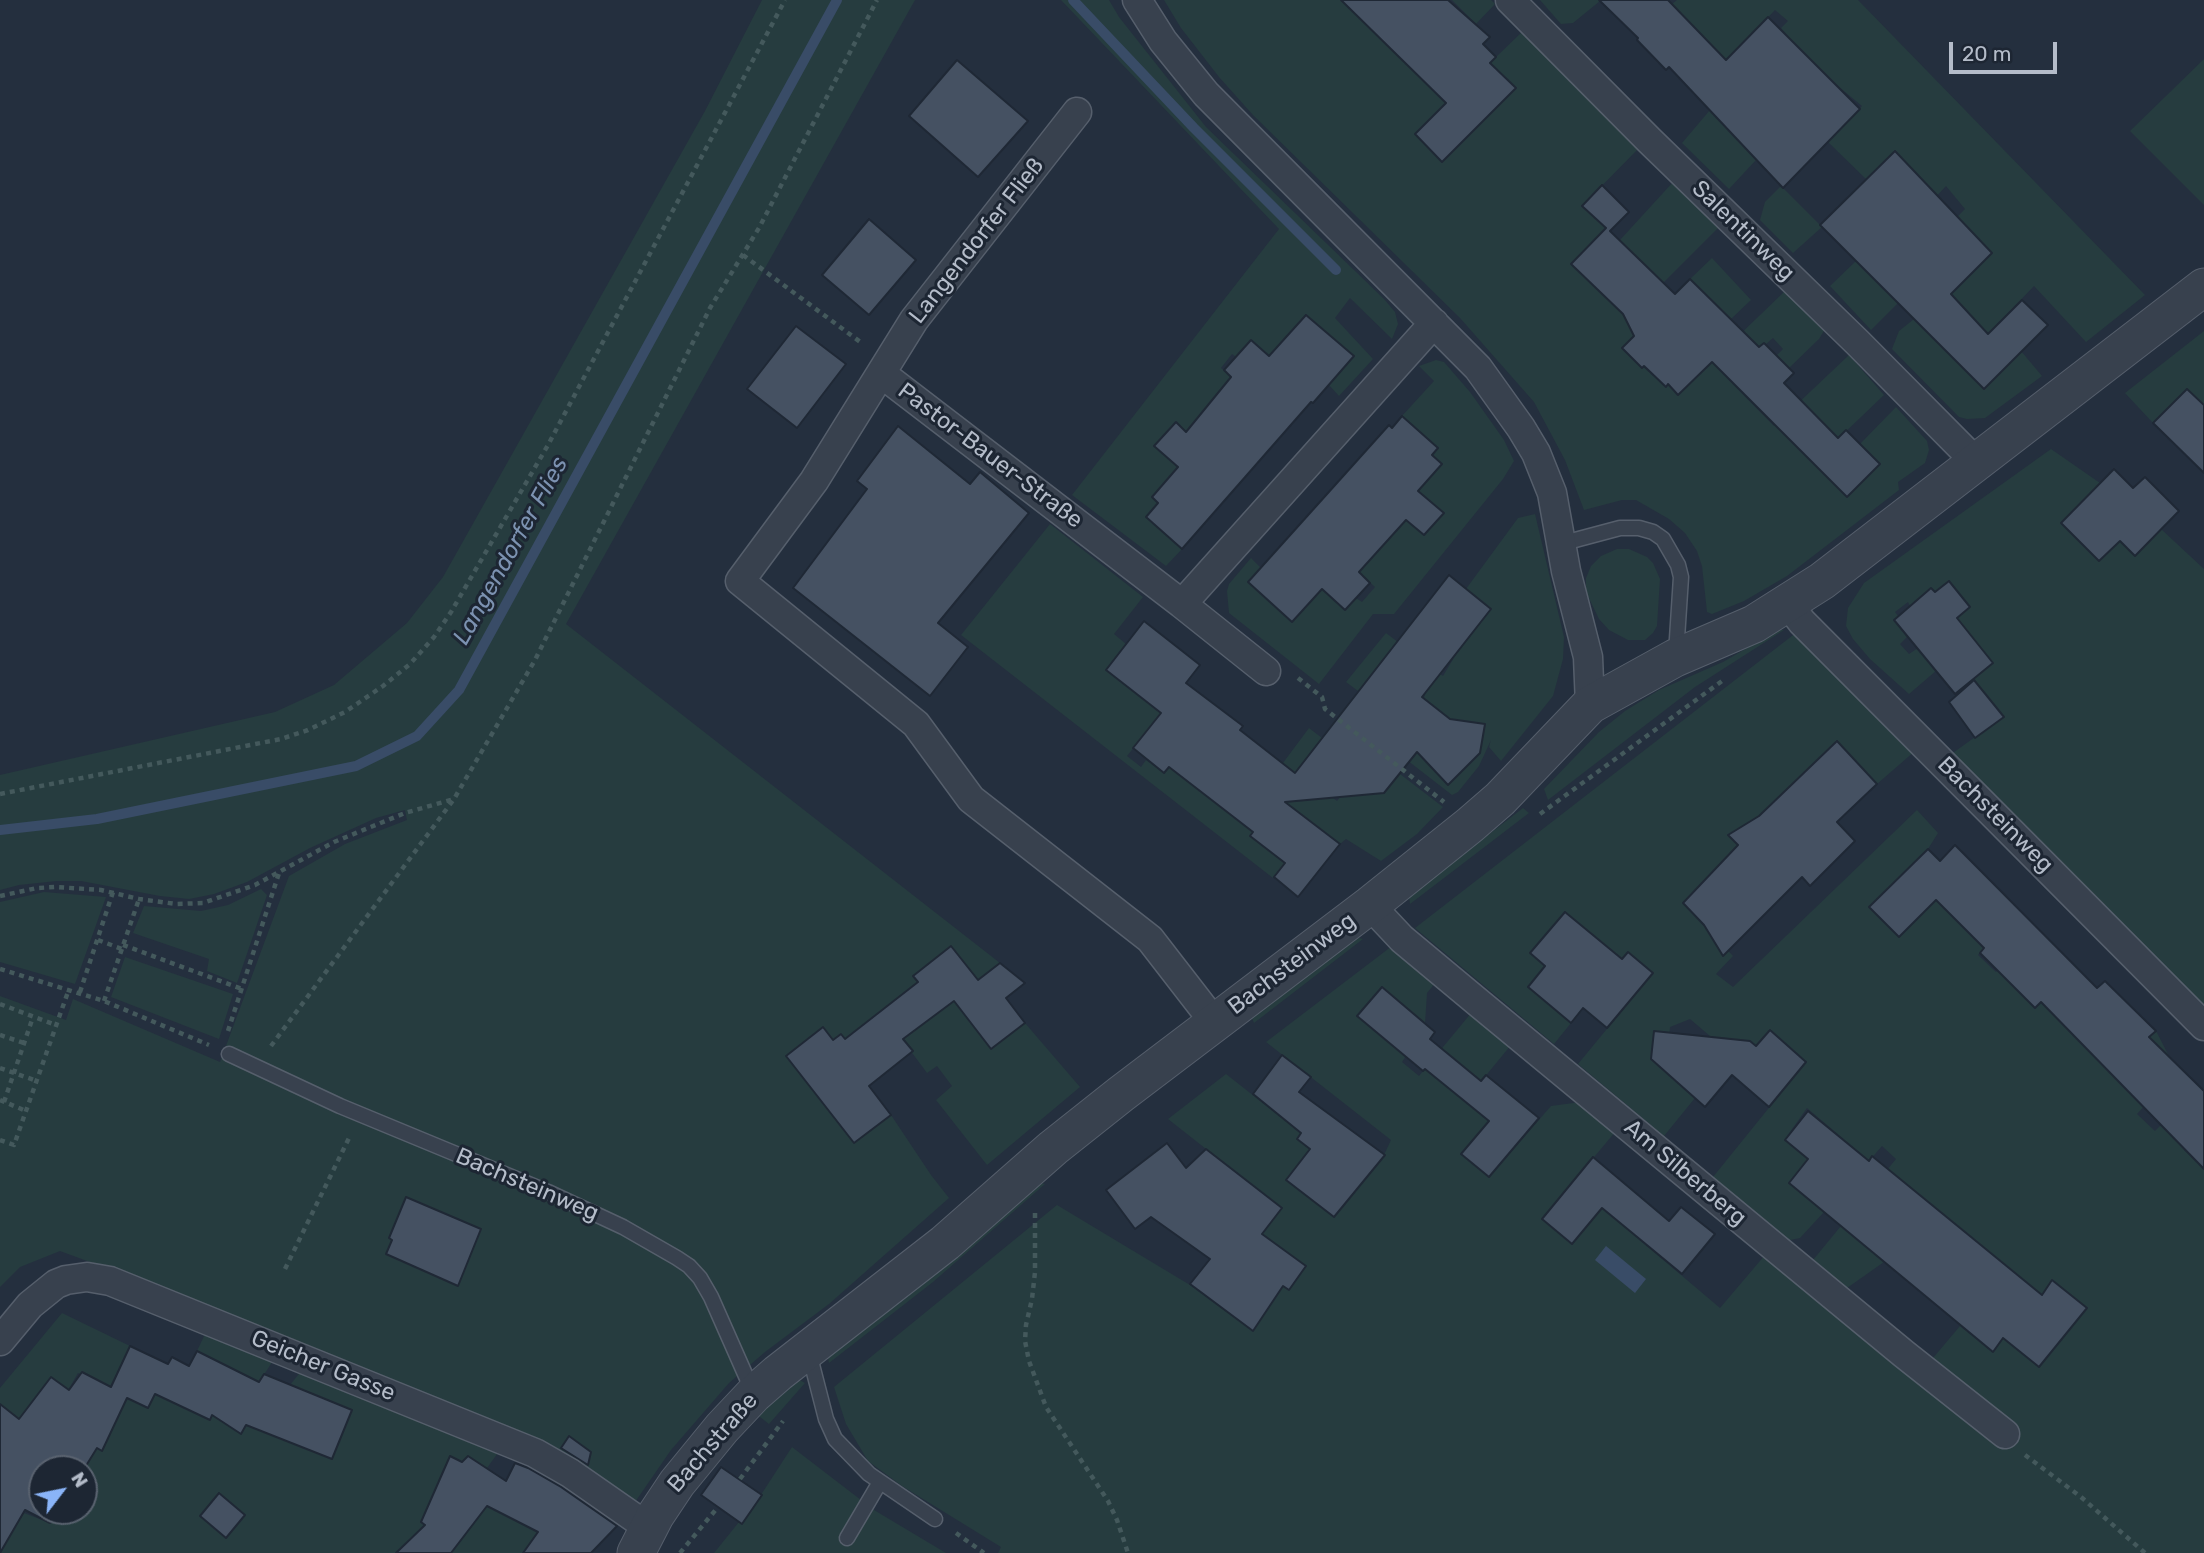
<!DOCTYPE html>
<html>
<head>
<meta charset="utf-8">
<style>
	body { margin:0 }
	#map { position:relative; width:2204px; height:1553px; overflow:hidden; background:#242f3e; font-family:Rubik,sans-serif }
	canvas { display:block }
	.north { position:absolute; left:28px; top:1455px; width:70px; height:70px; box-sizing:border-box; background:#1d2633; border:2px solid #59626f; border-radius:50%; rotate:58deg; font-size:19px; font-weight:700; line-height:28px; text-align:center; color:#b4bcc9 }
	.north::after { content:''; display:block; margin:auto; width:24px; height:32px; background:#8ab4f8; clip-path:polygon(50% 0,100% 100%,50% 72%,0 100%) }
	.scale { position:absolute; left:1949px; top:42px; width:108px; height:32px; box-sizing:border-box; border:4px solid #b4bcc9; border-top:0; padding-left:9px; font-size:21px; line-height:24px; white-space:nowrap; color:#b4bcc9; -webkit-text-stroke:5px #1d2633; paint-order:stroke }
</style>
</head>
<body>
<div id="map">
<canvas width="2204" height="1553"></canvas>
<div class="north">N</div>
<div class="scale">20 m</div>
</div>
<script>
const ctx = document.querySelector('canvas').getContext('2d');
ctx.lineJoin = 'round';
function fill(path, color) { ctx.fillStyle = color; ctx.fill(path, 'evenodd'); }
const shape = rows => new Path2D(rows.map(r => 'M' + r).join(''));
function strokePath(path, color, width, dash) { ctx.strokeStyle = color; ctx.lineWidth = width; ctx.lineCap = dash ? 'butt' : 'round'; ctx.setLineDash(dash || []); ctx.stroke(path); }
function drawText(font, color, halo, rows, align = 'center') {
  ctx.font = font + ' Rubik,sans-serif'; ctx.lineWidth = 6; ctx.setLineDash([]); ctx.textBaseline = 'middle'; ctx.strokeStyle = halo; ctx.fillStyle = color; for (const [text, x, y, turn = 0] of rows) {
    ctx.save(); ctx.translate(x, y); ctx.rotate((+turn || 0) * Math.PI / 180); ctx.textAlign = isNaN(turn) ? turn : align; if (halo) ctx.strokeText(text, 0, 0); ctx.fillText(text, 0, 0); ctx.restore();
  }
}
fill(shape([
	[762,0,915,0,566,624,1000,963,941,1010,954,1001,991,1048,1025,1023,1080,1087,987,1165,936,1100,952,1086,937,1066,927,1073,881,1011,854,1032,885,1073,876,1079,841,1034,833,1040,823,1028,854,1143,891,1115,931,1175,949,1198,829,1304,765,1352,729,1383,671,1450,633,1505,201,1303,60,1251,20,1267,0,1287,0,996,66,1020,73,999,220,1062,289,876,345,844,407,820,405,810,376,818,310,848,247,882,214,894,189,899,160,896,81,881,57,881,19,885,0,890,0,775,275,712,334,685,407,623,443,577,705,111],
	[1061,0,1109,0,1119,17,1206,127,1384,299,1395,312,1398,324,1392,339,1350,298,1335,318,1373,359,1339,396,1329,385,1354,356,1306,315,1269,356,1251,340,1236,357,1232,354,1221,368,1236,381,1210,452,1176,422,1155,446,1185,471,1146,517,1182,549,1166,566,1072,495,1279,229],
	[1164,0,1341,0,1470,79,1415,134,1442,161,1515,88,1488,62,1496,57,1523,31,1639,148,1583,205,1606,228,1571,264,1640,260,1620,240,1674,181,1719,227,1626,320,1639,330,1622,348,1666,387,1668,384,1678,394,1785,291,1825,329,1819,339,1789,368,1777,355,1783,349,1773,338,1766,344,1763,343,1728,379,1774,426,1849,355,1884,395,1813,463,1847,497,1880,464,1860,444,1896,407,1927,441,1929,450,1925,463,1898,482,1899,490,1787,576,1744,601,1712,614,1707,612,1702,566,1697,551,1685,533,1669,519,1636,500,1622,500,1584,510,1565,460,1534,402,1460,318,1253,115,1219,77,1181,28],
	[1452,0,1491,0,1495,4,1476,24],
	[1540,0,1599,0,1600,1,1573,23,1561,24],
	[1677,0,1858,0,2145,295,2086,342,2034,286,1988,334,1944,289,1971,275,1992,253,1970,231,1871,330,1830,286,1856,261,1885,290,1965,209,1946,186,1896,240,1907,163,1895,151,1867,180,1828,142,1862,106,1833,82,1756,64,1786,34,1781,28,1788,21,1775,10,1718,69,1701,34,1672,4],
	[2204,59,2204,205,2130,131],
	[1710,110,1756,160,1729,189,1682,143],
	[1781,186,1822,227,1793,253,1760,220,1765,202],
	[1712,258,1751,300,1731,319,1690,279],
	[1914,319,2021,351,2042,376,1985,418,1967,419,1959,417,1892,349,1899,331],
	[2204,331,2204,405,2187,389,2153,423,2125,393],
	[1436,360,1444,362,1470,392,1504,440,1514,461,1503,479,1394,614,1373,614,1319,684,1229,613,1227,591,1229,584,1251,558,1261,568,1248,582,1292,622,1322,589,1345,610,1356,598,1362,602,1375,587,1359,572,1413,496,1442,464,1432,455,1438,448,1402,416,1434,381,1419,366],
	[2051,449,2100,483,2061,523,2099,560,2120,541,2135,556,2161,529,2204,569,2204,1009,1950,755,2003,717,1973,679,1993,663,1957,618,1970,607,1949,581,1935,592,1931,588,1910,606,1908,602,1895,612,1898,616,1894,620,1908,636,1900,644,1909,654,1918,648,1937,670,1909,694,1870,659,1853,639,1846,626,1848,608,1864,583],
	[1535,514,1564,637,1563,659,1553,696,1501,761,1489,747,1491,740,1479,766,1458,792,1452,795,1403,757,1426,692,1383,659,1358,691,1346,682,1386,633,1443,676,1455,656,1491,609,1466,589,1518,518],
	[1050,524,1143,597,1114,634,1126,644,1106,669,1162,713,1127,756,1141,767,1146,760,1164,773,1180,753,1196,787,1225,810,1274,775,1309,728,1322,738,1297,770,1337,801,1340,797,1355,795,1374,754,1443,807,1417,834,1381,861,1346,839,1340,844,1250,836,1285,863,1273,878,961,635],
	[1617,549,1629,549,1647,557,1653,563,1660,579,1657,626,1653,633,1645,640,1628,640,1609,630,1599,619,1586,592,1586,578,1591,566,1601,556],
	[1778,630,1784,630,1695,687,1548,800,1544,789,1599,732,1625,711,1659,690,1723,662],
	[1797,632,1915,751,1877,784,1837,741,1784,792,1824,835,1729,835,1754,862,1708,877,1683,903,1733,956,1716,974,1733,987,1917,810,1938,833,1928,849,1870,907,1900,937,1957,878,1966,888,1982,872,2008,898,1971,935,1984,948,1978,955,1996,972,2002,966,2050,994,2112,1073,2156,1031,2170,1058,2138,1090,2149,1101,2137,1114,2155,1131,2163,1123,2184,1144,2184,1150,2197,1162,2204,1156,2204,1553,998,1553,1001,1547,902,1486,868,1461,846,1424,834,1387,1057,1205,1190,1285,1232,1316,1219,1305,1244,1259,1281,1208,1168,1119,1226,1074,1301,1133,1297,1139,1310,1149,1384,1155,1391,1140,1266,1042,1392,946,1436,982,1427,993,1425,1023,1382,987,1358,1016,1406,1056,1402,1062,1419,1076,1472,1012,1511,1045,1465,1101,1490,1121,1489,1177,1551,1106,1581,1102,1616,1131,1542,1219,1572,1244,1602,1208,1720,1308,1765,1255,1995,1445,2012,1422,1933,1358,1960,1326,1992,1352,2003,1338,2039,1367,2087,1308,2052,1286,2028,1314,2009,1268,1988,1251,1863,1244,1884,1262,1847,1288,1813,1260,1896,1159,1882,1146,1869,1161,1807,1108,1785,1139,1808,1159,1789,1183,1824,1212,1800,1238,1790,1240,1713,1177,1806,1062,1770,1030,1756,1046,1748,1041,1741,1040,1724,1048,1690,1019,1670,1027,1669,1037,1652,1048,1651,1059,1695,1098,1664,1136,1578,1064,1653,973,1628,952,1622,959,1565,912,1531,953,1545,966,1571,1023,1554,1044,1415,928],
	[1523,808,1529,813,1410,904,1409,896],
	[261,889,267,895,237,983,207,971,209,959,133,933,144,906,201,911,228,905],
	[44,892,106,897,75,984,0,962,0,902],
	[1355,937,1363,939,1254,1023,1251,1016],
	[125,957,233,994,219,1039,111,997],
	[1036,1182,1045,1184,933,1282,829,1363,827,1353],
	[62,1313,130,1346,109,1389,98,1381,78,1373,67,1392,51,1377,31,1404,42,1417,32,1429,0,1404,0,1388],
	[206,1332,274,1359,248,1400,283,1382,290,1385,302,1370,500,1450,487,1468,468,1456,462,1462,450,1456,438,1481,539,1531,530,1544,538,1553,0,1553,3,1547,0,1520,14,1528,24,1513,50,1523,57,1511,84,1511,84,1469,91,1446,102,1450,127,1398,148,1408,155,1394,210,1420,234,1370,197,1351],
	[794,1377,805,1383,769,1424,755,1413],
	[792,1447,874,1510,946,1553,714,1553,739,1522,742,1524]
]), '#263c3f');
fill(shape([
	[1606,1246,1646,1279,1635,1293,1595,1260]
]), '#394c67');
strokePath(shape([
	[1073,0,1194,128,1336,270],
	[0,830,97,819,356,766,417,736,459,690,837,0]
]), '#394c67', 10);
const building = shape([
	[1341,0,1448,0,1490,37,1483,44,1496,57,1490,63,1516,88,1442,162,1415,134,1446,103,1341,0],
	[1599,0,1668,0,1726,60,1768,17,1860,109,1783,188,1669,67,1666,70,1637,40,1638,38,1599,0],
	[957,60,1028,121,978,177,909,116,957,60],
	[1895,151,1992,253,1951,294,1988,334,2022,300,2048,325,1984,389,1820,225,1895,151],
	[1602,185,1629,212,1610,231,1675,294,1690,279,1759,347,1764,343,1794,373,1784,383,1838,438,1846,430,1880,464,1847,497,1712,362,1678,395,1668,384,1666,387,1644,366,1642,368,1622,348,1634,336,1623,314,1571,264,1606,228,1582,206,1602,185],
	[869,219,916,260,869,315,822,275,869,219],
	[1306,315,1354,356,1313,403,1311,402,1182,549,1146,517,1158,503,1152,497,1178,467,1154,446,1176,422,1186,432,1231,377,1224,370,1251,340,1269,356,1306,315],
	[796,326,846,364,797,428,747,389,796,326],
	[2187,389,2204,405,2204,473,2153,423,2187,389],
	[1402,416,1438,448,1432,455,1442,464,1418,491,1444,513,1424,535,1406,520,1359,572,1370,583,1345,610,1322,589,1292,622,1248,582,1389,425,1392,428,1402,416],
	[898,426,970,484,980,472,1029,513,938,623,968,647,930,696,793,588,867,489,857,481,898,426],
	[2114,469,2133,488,2145,477,2179,511,2135,556,2120,541,2099,561,2061,523,2114,469],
	[1449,575,1491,609,1422,697,1450,719,1485,724,1480,753,1448,785,1417,752,1384,793,1285,802,1340,844,1298,897,1274,877,1285,863,1250,836,1253,832,1169,767,1164,773,1133,748,1161,713,1106,670,1144,621,1200,665,1186,683,1243,726,1240,730,1295,773,1449,575],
	[1949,581,1970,607,1957,618,1993,663,1955,694,1894,620,1931,588,1935,592,1949,581],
	[1974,680,2004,717,1975,738,1949,702,1974,680],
	[1837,741,1877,784,1837,822,1855,841,1810,886,1802,877,1723,956,1704,925,1683,903,1738,845,1728,835,1759,816,1837,741],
	[1955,845,2097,988,2105,981,2156,1031,2149,1037,2204,1091,2204,1169,2041,1002,2035,1008,1980,953,1984,948,1936,900,1899,937,1869,907,1928,849,1940,861,1955,845],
	[1565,912,1622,959,1628,952,1653,973,1607,1028,1583,1008,1571,1023,1528,987,1545,966,1530,953,1565,912],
	[951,946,978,980,1000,963,1025,983,1006,998,1025,1023,991,1049,954,1001,903,1039,913,1051,869,1086,891,1115,854,1143,786,1056,823,1027,833,1040,841,1034,845,1039,918,982,913,976,951,946],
	[1382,987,1435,1032,1430,1039,1481,1081,1486,1075,1539,1118,1489,1177,1461,1154,1489,1121,1425,1069,1423,1071,1357,1016,1382,987],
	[1770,1030,1806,1062,1769,1107,1732,1075,1705,1107,1651,1059,1654,1031,1750,1041,1756,1046,1770,1030],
	[1282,1055,1311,1077,1299,1092,1385,1155,1334,1217,1286,1180,1310,1149,1297,1139,1301,1133,1253,1094,1282,1055],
	[1808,1111,1869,1161,1872,1156,2042,1295,2052,1280,2087,1308,2039,1367,2003,1338,1993,1352,1789,1183,1808,1159,1785,1140,1808,1111],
	[1167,1143,1186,1168,1206,1149,1282,1208,1262,1234,1306,1266,1289,1290,1283,1286,1253,1331,1190,1284,1210,1259,1151,1217,1135,1229,1106,1190,1167,1143],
	[1593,1157,1669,1221,1681,1207,1715,1234,1682,1274,1602,1208,1572,1244,1542,1219,1593,1157],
	[406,1197,481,1229,458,1286,386,1254,392,1240,389,1238,406,1197],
	[130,1346,168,1364,172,1357,189,1366,197,1351,259,1382,264,1374,352,1410,332,1459,246,1425,241,1434,212,1415,210,1420,155,1394,148,1408,127,1398,102,1451,97,1448,84,1469,42,1469,42,1511,57,1511,50,1523,25,1510,0,1553,0,1404,19,1419,51,1377,69,1390,82,1372,111,1387,130,1346],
	[569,1436,591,1452,588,1465,561,1448,569,1436],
	[450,1456,462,1462,468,1456,506,1481,515,1463,528,1468,561,1487,617,1526,591,1553,523,1553,538,1532,487,1506,451,1553,396,1553,425,1525,421,1522,450,1456],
	[721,1467,762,1495,742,1524,701,1495,721,1467],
	[219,1493,245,1515,226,1538,200,1516,219,1493]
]);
fill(building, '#455162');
strokePath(building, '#1f2835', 2);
const service = shape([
	[1560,544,1620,528,1639,528,1653,532,1663,539,1678,565,1681,577,1676,654],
	[229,1054,340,1106,548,1192,623,1227,677,1258,689,1266,700,1278,711,1297,753,1392],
	[809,1353,826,1419,835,1439,869,1474,935,1519],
	[847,1538,880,1482]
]);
const minor = shape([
	[1137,0,1163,41,1206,94,1478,368,1521,428,1536,453,1552,493,1566,571,1588,657,1590,705],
	[1510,0,1649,140,1857,342,1976,462],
	[1077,112,914,320,814,481,740,581,916,724,971,799,1150,939,1215,1023],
	[882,374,1182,604],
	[1788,604,1802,622,2204,1026],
	[1266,671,1182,604,1434,323],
	[1370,905,1402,939,1480,1004,1904,1354,2005,1434],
	[0,1341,30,1305,56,1284,66,1280,87,1277,110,1281,535,1453,570,1473,649,1528]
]);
const tertiary = shape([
	[636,1553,655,1516,677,1483,722,1428,754,1394,778,1373,945,1243,1053,1148,1121,1094,1370,905,1470,825,1500,799,1590,705,1675,658,1754,624,1822,581,2204,287]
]);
strokePath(service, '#565f6c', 17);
strokePath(minor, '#565f6c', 31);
strokePath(tertiary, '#565f6c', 39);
strokePath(shape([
	[743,255,863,344],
	[1298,678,1322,697,1325,709,1444,802],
	[0,794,281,739,308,730,345,712,383,686,410,664,434,637,451,612,548,445,785,0],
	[1540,814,1722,681],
	[0,896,37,888,56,887,101,890,139,899,176,904,203,903,255,885,334,842,405,813,454,799],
	[98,940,122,949],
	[123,945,242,989],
	[0,969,104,1001,209,1045],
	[80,992,113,892],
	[104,1001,139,899],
	[0,1004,56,1025],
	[228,1031,279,873],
	[0,1035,24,1043],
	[271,1046,454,799,535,660,710,308,759,228,877,0],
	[0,1068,37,1081],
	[0,1100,26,1111],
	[4,1102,33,1017],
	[0,1140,14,1145,69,989],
	[1035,1213,1035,1272,1032,1299,1026,1325,1025,1341,1029,1361,1046,1407,1108,1501,1117,1520,1128,1553],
	[285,1269,349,1138],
	[2025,1455,2081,1497,2145,1553],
	[740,1479,783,1421],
	[956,1533,984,1553],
	[680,1553,718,1507]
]), '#44595c', 4.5, [5, 5]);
strokePath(service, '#38414e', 14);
strokePath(minor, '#38414e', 28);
strokePath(tertiary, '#38414e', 37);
drawText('23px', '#b4bcc9', '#1d2633', [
	["Salentinweg",1743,231,44],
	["Langendorfer Fließ",977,241,-52],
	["Pastor-Bauer-Straße",990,456,37],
	["Bachsteinweg",1995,815,45],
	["Bachsteinweg",1292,964,-37],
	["Am Silberberg",1685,1173,40],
	["Bachsteinweg",527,1185,23],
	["Geicher Gasse",323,1366,22],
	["Bachstraße",713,1443,-49]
]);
drawText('italic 24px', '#7c92b1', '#1d2633', [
	["Langendorfer Flies",511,551,-61]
]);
</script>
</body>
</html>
